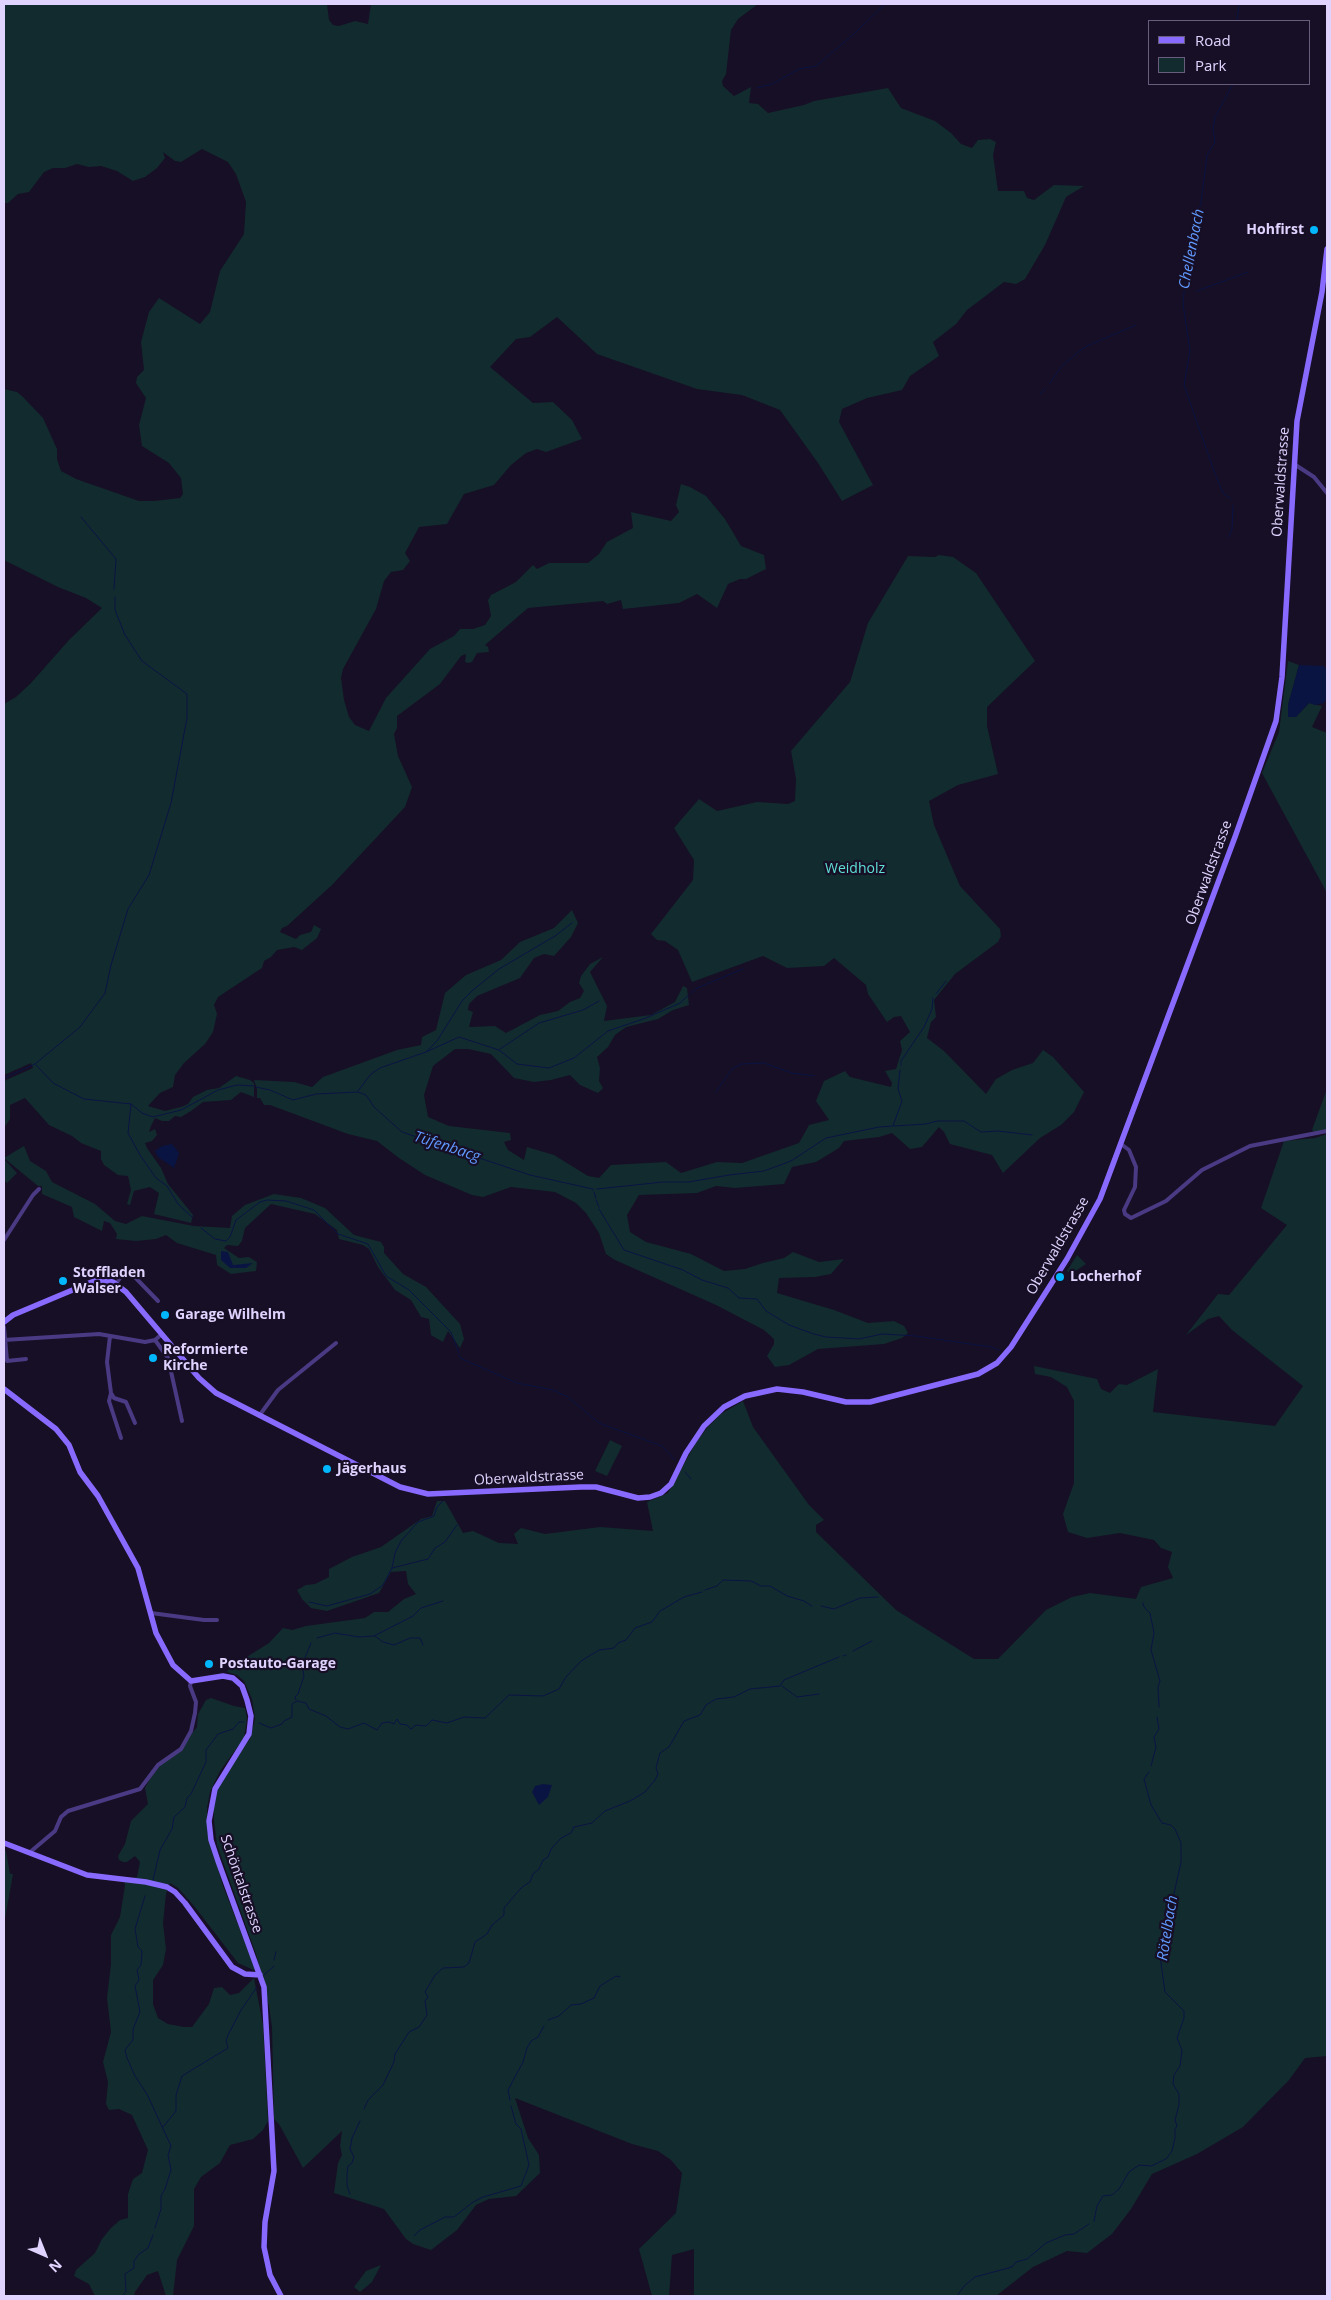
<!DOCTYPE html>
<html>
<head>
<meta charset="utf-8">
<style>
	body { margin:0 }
	#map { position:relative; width:1331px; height:2300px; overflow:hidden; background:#170f25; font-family:"Open Sans",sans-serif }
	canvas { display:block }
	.frame { position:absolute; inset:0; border:5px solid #e0d3ff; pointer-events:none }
	.legend { position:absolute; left:1148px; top:20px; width:162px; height:65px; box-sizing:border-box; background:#170f25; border:1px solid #675d7c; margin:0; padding:6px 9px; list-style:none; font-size:15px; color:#e0d3ff }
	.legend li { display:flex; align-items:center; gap:10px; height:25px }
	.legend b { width:25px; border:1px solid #675d7c }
	.north { position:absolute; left:20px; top:2230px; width:50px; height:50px; -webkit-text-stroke:4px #170f25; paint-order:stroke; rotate:136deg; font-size:14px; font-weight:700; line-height:20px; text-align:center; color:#e0d3ff }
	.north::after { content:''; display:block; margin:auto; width:18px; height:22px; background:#e0d3ff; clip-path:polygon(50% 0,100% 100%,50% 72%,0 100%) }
</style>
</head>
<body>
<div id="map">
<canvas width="1331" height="2300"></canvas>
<div class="frame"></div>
<ul class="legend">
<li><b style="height:6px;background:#896aff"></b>Road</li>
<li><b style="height:14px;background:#122b2f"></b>Park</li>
</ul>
<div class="north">N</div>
</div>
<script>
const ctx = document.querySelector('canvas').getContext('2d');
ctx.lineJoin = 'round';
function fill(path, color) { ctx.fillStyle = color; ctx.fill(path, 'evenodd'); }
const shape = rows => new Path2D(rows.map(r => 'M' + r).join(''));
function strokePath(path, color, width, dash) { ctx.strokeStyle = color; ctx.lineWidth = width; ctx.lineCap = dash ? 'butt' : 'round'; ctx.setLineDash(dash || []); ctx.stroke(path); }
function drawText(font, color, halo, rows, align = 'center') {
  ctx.font = font + ' "Open Sans",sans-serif'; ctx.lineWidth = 4.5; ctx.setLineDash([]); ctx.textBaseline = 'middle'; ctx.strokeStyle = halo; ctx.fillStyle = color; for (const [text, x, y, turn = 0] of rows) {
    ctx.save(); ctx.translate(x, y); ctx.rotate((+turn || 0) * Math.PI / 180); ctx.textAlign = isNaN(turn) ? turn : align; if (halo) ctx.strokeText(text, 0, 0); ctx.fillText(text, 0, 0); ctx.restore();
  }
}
fill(shape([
	[4,4,327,4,329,20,333,25,339,26,355,21,368,24,371,4,758,4,738,19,731,30,726,74,722,81,723,86,734,96,751,87,749,103,758,104,768,113,804,105,814,101,888,88,901,108,935,121,951,133,961,144,972,148,978,140,990,139,996,142,993,155,998,191,1024,191,1027,198,1034,200,1054,185,1084,186,1066,197,1045,245,1025,279,1016,284,1004,282,967,310,956,324,933,342,939,356,910,376,902,390,867,398,842,409,839,422,873,485,842,501,818,463,780,410,742,395,697,389,597,354,557,317,530,337,516,339,490,367,533,403,553,402,572,420,582,439,546,452,537,449,526,453,511,465,494,485,464,494,447,524,419,527,405,553,410,561,403,570,391,572,384,581,376,609,343,669,341,678,344,700,349,717,355,725,369,731,386,698,430,649,454,636,460,629,473,629,485,625,491,616,488,600,491,595,516,582,533,565,537,569,549,563,588,563,599,554,607,542,633,528,631,512,671,521,679,512,676,505,681,484,690,487,706,496,725,519,741,546,764,555,766,569,746,579,740,579,728,584,717,608,697,594,679,603,623,609,621,600,607,604,603,601,528,608,485,645,488,647,489,652,477,653,472,662,468,663,465,662,466,654,461,656,440,684,397,716,397,728,394,734,398,756,412,787,405,807,332,885,287,926,282,928,280,932,296,939,300,935,311,932,314,925,321,929,317,938,302,950,294,947,277,950,271,957,264,961,262,968,218,997,214,1005,217,1014,213,1032,205,1044,184,1063,175,1075,173,1087,160,1093,148,1106,165,1111,181,1107,188,1104,193,1097,207,1090,219,1088,236,1076,250,1080,254,1083,254,1097,241,1092,231,1100,203,1102,191,1111,181,1117,175,1116,169,1121,162,1121,155,1118,151,1126,149,1132,155,1129,157,1135,152,1141,145,1143,147,1148,161,1168,168,1184,193,1215,191,1223,154,1214,159,1193,150,1187,134,1191,130,1205,127,1204,131,1190,128,1176,118,1175,104,1165,101,1159,101,1151,81,1143,72,1136,49,1125,25,1098,10,1105,10,1119,4,1128,4,1081,33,1068,31,1063,4,1075,4,704,16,697,31,683,69,640,102,608,86,598,58,587,4,560,4,389,17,392,22,396,43,418,57,449,57,459,61,471,76,479,139,501,154,501,180,498,183,494,181,478,169,463,142,446,139,425,146,398,136,383,137,377,144,370,141,342,149,312,159,298,200,324,210,312,220,271,244,234,246,202,236,174,228,162,202,149,181,162,175,161,163,152,165,158,157,168,145,177,133,181,117,171,101,166,89,167,77,164,65,168,53,168,44,172,29,192,18,194,8,203,4,203],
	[939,555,953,557,976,573,1035,661,987,707,987,726,998,774,958,785,929,801,934,825,960,886,1000,929,1001,936,998,942,955,974,934,1000,936,1017,931,1022,927,1038,944,1051,986,1094,996,1079,1012,1070,1033,1063,1043,1050,1053,1057,1084,1092,1074,1112,1061,1125,1040,1138,1003,1173,992,1155,950,1144,944,1132,939,1127,922,1147,910,1149,892,1133,879,1137,844,1141,839,1148,816,1162,792,1167,784,1184,735,1188,716,1186,697,1193,639,1195,627,1215,630,1232,646,1242,691,1254,724,1271,745,1269,763,1263,784,1258,793,1252,819,1262,844,1259,831,1274,815,1277,779,1278,777,1293,834,1310,868,1323,894,1321,904,1326,908,1333,902,1338,884,1344,818,1349,789,1365,775,1367,767,1356,774,1344,774,1339,764,1330,716,1305,615,1260,606,1254,599,1233,586,1213,576,1203,555,1192,511,1187,483,1197,472,1195,425,1175,399,1158,377,1141,348,1134,270,1105,264,1105,260,1098,257,1098,257,1089,254,1080,294,1082,312,1087,323,1077,397,1050,421,1045,422,1037,436,1030,445,993,466,975,501,960,520,942,554,928,572,910,578,923,571,937,554,956,544,954,534,958,520,978,477,996,469,1004,468,1010,473,1012,469,1027,495,1026,506,1033,540,1015,558,1011,570,1002,580,998,584,991,579,983,581,976,590,964,603,957,590,972,607,1006,604,1021,651,1015,675,1002,683,986,687,988,689,1005,673,1010,658,1019,626,1027,615,1035,608,1047,597,1057,600,1068,599,1081,603,1088,598,1093,580,1085,570,1075,551,1080,534,1082,514,1078,491,1054,468,1049,455,1049,433,1066,424,1095,428,1117,449,1126,510,1133,511,1140,504,1142,508,1150,524,1160,527,1147,554,1155,588,1176,599,1178,611,1165,666,1162,681,1173,717,1162,742,1163,799,1143,809,1125,829,1120,816,1101,824,1081,845,1071,850,1077,891,1087,892,1083,885,1071,896,1069,902,1050,900,1041,910,1032,901,1016,894,1017,887,1022,868,994,866,985,834,958,824,966,787,968,763,956,692,982,678,950,665,941,657,940,651,934,693,880,694,860,674,828,699,799,717,811,757,802,788,804,795,801,796,779,791,751,850,682,868,623,908,556,935,557],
	[1288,661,1299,665,1288,705,1288,717,1296,717,1309,703,1322,706,1312,727,1327,733,1327,893,1262,773,1279,732],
	[1327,1089,1327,1129,1315,1133,1312,1130],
	[1327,1134,1327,2056,1305,2058,1289,2080,1243,2127,1197,2154,1152,2174,1131,2209,1112,2234,1087,2253,1067,2251,1033,2267,996,2296,694,2296,694,2249,672,2255,669,2296,652,2296,639,2249,676,2213,682,2173,671,2160,658,2151,632,2144,515,2098,528,2138,539,2155,540,2173,516,2196,489,2199,476,2205,457,2230,431,2250,413,2244,406,2239,384,2209,334,2193,338,2163,342,2155,340,2146,342,2131,303,2168,279,2124,274,2119,272,2027,269,2006,256,1954,217,1845,214,1821,214,1807,219,1782,250,1739,255,1719,252,1699,244,1681,237,1675,227,1672,233,1663,242,1660,269,1643,283,1628,292,1630,306,1626,365,1618,374,1612,388,1612,404,1599,416,1594,408,1584,406,1571,391,1572,379,1593,327,1611,311,1608,302,1599,297,1590,306,1585,315,1584,329,1577,329,1569,352,1557,381,1547,421,1519,432,1516,437,1501,445,1501,463,1533,473,1531,499,1543,518,1544,514,1534,521,1528,545,1534,600,1527,653,1531,647,1502,668,1493,695,1444,707,1428,721,1414,743,1401,753,1427,809,1505,824,1520,816,1525,816,1532,896,1610,974,1659,998,1659,1046,1610,1072,1597,1090,1593,1136,1599,1141,1587,1173,1578,1168,1567,1172,1552,1161,1548,1154,1540,1120,1533,1087,1538,1068,1532,1063,1514,1074,1483,1074,1401,1067,1387,1051,1377,1035,1374,1034,1366,1097,1379,1101,1389,1110,1393,1119,1384,1127,1385,1158,1369,1153,1412,1275,1426,1303,1386,1232,1330,1219,1316,1208,1319,1186,1335,1218,1294,1229,1295,1287,1225,1261,1208,1284,1141,1315,1138],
	[24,1146,30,1161,46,1171,52,1182,95,1204,115,1221,126,1224,142,1216,194,1226,230,1228,232,1216,245,1205,274,1194,301,1198,325,1208,354,1235,381,1242,384,1247,384,1253,403,1274,426,1287,460,1324,464,1339,460,1348,448,1331,443,1342,431,1335,429,1319,421,1317,411,1300,395,1290,378,1267,369,1249,363,1245,339,1239,337,1230,315,1214,271,1204,245,1228,242,1241,238,1246,227,1245,224,1248,239,1258,249,1257,257,1262,256,1271,231,1274,217,1265,216,1255,177,1243,166,1235,156,1239,136,1241,116,1239,117,1234,110,1223,104,1221,102,1231,74,1217,72,1207,42,1194,42,1186,38,1186,4,1158],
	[4,1159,17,1173,7,1183,4,1180],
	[1077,1255,1086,1264,1071,1274,1067,1271],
	[610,1440,622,1446,607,1476,595,1471],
	[211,1698,234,1706,245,1708,247,1718,244,1738,220,1771,210,1792,207,1808,207,1831,223,1886,256,1971,238,1963,194,1906,178,1888,170,1883,166,1894,163,1923,166,1949,163,1965,153,1980,153,2004,158,2018,168,2024,184,2027,192,2027,209,2004,214,1988,222,1987,230,1995,239,1993,254,1978,263,2025,268,2121,263,2130,253,2139,230,2145,220,2163,201,2177,194,2189,194,2226,177,2260,173,2296,166,2296,158,2271,147,2275,135,2292,134,2296,95,2296,89,2284,74,2276,76,2270,95,2253,102,2239,111,2228,120,2220,128,2218,128,2194,133,2179,142,2173,148,2150,132,2115,119,2109,109,2110,106,2104,108,2082,103,2062,111,2032,107,1998,111,1964,111,1935,120,1917,125,1885,124,1880,137,1877,140,1862,135,1856,127,1862,123,1862,119,1860,118,1856,125,1844,131,1821,148,1804,145,1788,151,1777,164,1761,180,1748,197,1727,198,1714,206,1700],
	[4,1850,6,1851,10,1874,13,1874,4,1924],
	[381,2265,372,2282,360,2292,354,2287,366,2271]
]), '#122b2f');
fill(shape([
	[1299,665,1324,666,1327,671,1327,697,1324,703,1315,705,1309,703,1296,717,1288,717,1288,705],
	[172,1144,179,1153,174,1168,158,1157,155,1151,162,1146],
	[221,1251,228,1252,233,1265,253,1263,246,1268,230,1268,221,1260],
	[543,1784,552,1785,548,1797,539,1805,532,1792,535,1786]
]), '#0a1443');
strokePath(shape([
	[1237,21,1239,4],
	[757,88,772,84,799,69,816,66,855,33,885,4],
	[1197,291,1248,272],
	[1049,384,1062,366,1077,353,1087,346,1136,325],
	[1040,394,1045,389],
	[1231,499,1223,493,1214,471,1184,385,1190,351,1183,304,1187,260,1201,202,1207,155,1215,142,1213,129,1215,117,1233,84],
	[81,517,116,559,114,589],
	[1229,537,1232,529,1233,505],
	[691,993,697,988,743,969],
	[936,994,946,981],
	[500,1049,539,1023,583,1010,599,1001],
	[426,1052,459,1037,499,1050,517,1064,549,1068,574,1058,608,1031,646,1018,680,1003,689,995],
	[36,1065,53,1083,84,1099,131,1104,128,1133,140,1155,156,1178,167,1186,178,1204,193,1218],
	[901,1065,901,1061,924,1027,932,1009,933,998],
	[4,1078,35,1064,80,1027,105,993,111,965,128,909,149,875,171,803,187,718,187,694,142,661,125,635,115,610,115,597],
	[256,1087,270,1090,293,1100,316,1094,358,1092,366,1095,374,1107,402,1132,530,1175,593,1189,593,1190],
	[358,1091,371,1074,380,1068,426,1052,437,1041,462,1001,473,990,499,969,555,936,572,923],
	[716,1092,732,1069,741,1064,764,1063,792,1073,814,1076],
	[131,1104,142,1113,153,1117,181,1110,218,1090,237,1085,255,1086],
	[894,1126,926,1124,937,1121,964,1121,981,1132,998,1131,1032,1135],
	[597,1189,663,1182,689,1182,729,1175,764,1171,791,1161,826,1138,879,1127,893,1126,902,1101,898,1089,900,1070],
	[594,1192,596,1198],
	[596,1200,599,1207],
	[599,1209,624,1250,683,1270,702,1280,728,1288,739,1298,757,1299,766,1311,789,1325,814,1334,826,1337,859,1339,882,1334,916,1336,991,1347,999,1350],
	[201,1228,215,1239,226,1241,230,1237,236,1220,260,1202,267,1200,286,1201,314,1210,338,1234,368,1244,386,1276,409,1290,451,1332,459,1353],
	[459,1355,460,1358,517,1383,553,1390,568,1397,599,1423,662,1446,675,1460],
	[685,1472,691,1479],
	[392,1568,395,1553,401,1541,418,1522,434,1516,437,1507,443,1501],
	[705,1590,717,1586,723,1580,751,1581,761,1586,770,1586,787,1596,804,1601,812,1606],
	[309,1602,327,1606,370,1594,383,1585,392,1568,428,1559,435,1548,445,1542,457,1525],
	[1143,1603,1144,1607,1150,1613,1154,1633,1151,1650,1160,1681,1158,1687,1159,1707],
	[821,1606,834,1609,860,1598,878,1597],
	[375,1636,383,1642,394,1645,410,1638,420,1638,423,1645],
	[317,1638,335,1633,359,1637,374,1636,413,1616,421,1608,443,1601],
	[853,1651,872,1641],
	[843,1656,846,1655],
	[782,1686,797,1697,819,1694],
	[296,1700,295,1697,298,1694,304,1676,302,1665,311,1643],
	[259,1723,271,1728,282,1724,284,1721,292,1717,292,1704,297,1701,306,1703,309,1709,326,1716,340,1727,348,1729,364,1723,377,1730,382,1723,389,1722,394,1724,397,1719,400,1724,407,1725,411,1729,416,1725,426,1726,432,1720,447,1723,464,1717,485,1718,509,1695,543,1696,559,1689,566,1677,581,1661,599,1650,614,1648,618,1643,626,1640,635,1628,652,1622,660,1611,684,1597,702,1592],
	[1151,1766,1156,1747,1154,1737,1159,1729,1157,1717],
	[153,1880,160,1850,172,1829,174,1817,185,1807,187,1798,191,1794,206,1762,206,1750,218,1734,233,1729,239,1722,244,1722],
	[145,1896,135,1929,138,1947,142,1951,141,1965,137,1970,139,1980,135,1986,140,2012,133,2029,133,2040,125,2050,127,2058,135,2076,147,2094,171,2146,168,2155,171,2170,165,2189,161,2196,161,2209,155,2228],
	[274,1960,276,1952],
	[264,1975,274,1966],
	[548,2020,559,2016,571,2005,581,2004,594,1998,600,1986,616,1976,620,1977],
	[510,2100,508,2090,523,2062,527,2048,531,2041,538,2037,544,2026],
	[364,2109,368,2100,383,2085,394,2062,395,2054,409,2032,419,2027,427,2015,425,2001,428,1997,425,1992,435,1975,443,1968,464,1967,469,1963,475,1942,487,1934,492,1925,504,1915,504,1908,521,1888,530,1882,533,1874,539,1869,543,1860,548,1857,551,1849,561,1838,571,1833,574,1827,592,1823,605,1811,630,1801,645,1792,655,1780,658,1774,656,1768,660,1753,669,1747,684,1721,700,1715,706,1705,716,1699,734,1697,750,1689,780,1686,784,1680,839,1657],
	[163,2127,176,2111,176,2095,182,2076,228,2048,226,2041,228,2035,241,2010,257,1987],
	[350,2194,347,2186,347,2174,348,2166,352,2163,354,2157,350,2149,352,2138,360,2121],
	[1094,2221,1097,2206,1103,2196,1112,2195,1119,2189,1129,2172,1139,2165,1151,2166,1166,2159,1172,2151,1175,2138,1175,2129,1177,2126,1175,2120,1179,2105,1179,2094,1173,2084,1174,2075,1180,2066,1182,2050,1177,2038,1184,2018,1184,2011,1165,1992,1160,1956,1167,1936,1166,1916,1171,1907,1181,1862,1181,1843,1175,1829,1171,1825,1162,1823,1151,1805,1144,1779,1149,1772],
	[414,2236,420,2230,445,2217,454,2217,473,2202,483,2197,521,2186,529,2165,521,2129,516,2124,511,2106],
	[122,2296,126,2292,125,2274,134,2268,134,2261,139,2254,148,2248,153,2235],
	[957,2296,964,2286,975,2277,1012,2267,1016,2262,1027,2259,1046,2243,1065,2235,1074,2234,1089,2224]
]), '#0a1443', 1);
strokePath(shape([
	[1294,464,1314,477,1327,493],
	[1121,1144,1129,1150,1136,1167,1135,1187,1124,1210,1125,1214,1131,1218,1166,1201,1202,1170,1250,1146,1327,1131],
	[4,1240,33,1195,39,1189],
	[116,1284,124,1272,128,1270,158,1301],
	[4,1327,7,1361,26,1359],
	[162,1334,155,1340,168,1358,182,1421],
	[110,1336,107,1362,111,1393,114,1398,126,1402,135,1423],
	[4,1340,99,1334,145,1342,155,1340],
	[111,1393,109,1401,121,1438],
	[259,1416,278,1390,336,1343],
	[151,1613,204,1620,217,1620],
	[29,1853,55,1831,61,1817,68,1811,140,1789,158,1765,181,1749,191,1731,195,1713,196,1702,190,1686,191,1681]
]), '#4a3a84', 4);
strokePath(shape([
	[4,1322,13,1315,94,1281,101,1280,113,1282,126,1292,199,1378,216,1393,400,1487,428,1494,581,1487,596,1487,638,1498,650,1497,661,1493,671,1484,686,1453,704,1426,724,1407,745,1396,777,1389,803,1392,846,1402,870,1402,978,1374,997,1363,1011,1347,1067,1259,1100,1199,1235,837,1276,721,1282,677,1297,421,1322,292,1327,249],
	[4,1389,56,1429,69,1445,80,1472,98,1496,138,1568,156,1633,173,1665,191,1681,223,1676,233,1678,242,1686,247,1700,251,1716,249,1734,215,1789,209,1821,211,1840,218,1861,264,1987,274,2171,265,2222,264,2247,270,2275,281,2296],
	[4,1843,87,1875,146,1882,167,1887,175,1892,185,1903,232,1967,245,1974,260,1975]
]), '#896aff', 5.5);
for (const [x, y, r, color] of [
	[1314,230,5,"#00b6fd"],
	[1060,1277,5,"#00b6fd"],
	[63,1281,5,"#00b6fd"],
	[165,1315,5,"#00b6fd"],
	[153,1358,5,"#00b6fd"],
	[327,1469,5,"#00b6fd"],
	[209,1664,5,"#00b6fd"]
]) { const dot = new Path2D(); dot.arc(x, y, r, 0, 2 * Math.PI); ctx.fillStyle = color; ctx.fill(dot); strokePath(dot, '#170f25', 2); }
drawText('bold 14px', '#e0d3ff', '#170f25', [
	["Hohfirst",1304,230,"right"],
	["Stoffladen",73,1273],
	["Walser",73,1289],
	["Locherhof",1070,1277],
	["Garage Wilhelm",175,1315],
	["Reformierte",163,1350],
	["Kirche",163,1366],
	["Jägerhaus",337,1469],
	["Postauto-Garage",219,1664]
], 'left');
drawText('14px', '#e0d3ff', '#170f25', [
	["Oberwaldstrasse",1281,482,-86],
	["Oberwaldstrasse",1209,873,-70],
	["Oberwaldstrasse",1058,1246,-60],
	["Oberwaldstrasse",529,1478,-3],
	["Schöntalstrasse",241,1884,71]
]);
drawText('14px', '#5ee0d7', '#170f25', [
	["Weidholz",855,869]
]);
drawText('italic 15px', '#6199ff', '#170f25', [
	["Chellenbach",1192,249,-79],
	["Tüfenbacg",447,1147,18],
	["Rötelbach",1168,1928,-81]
]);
</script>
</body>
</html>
